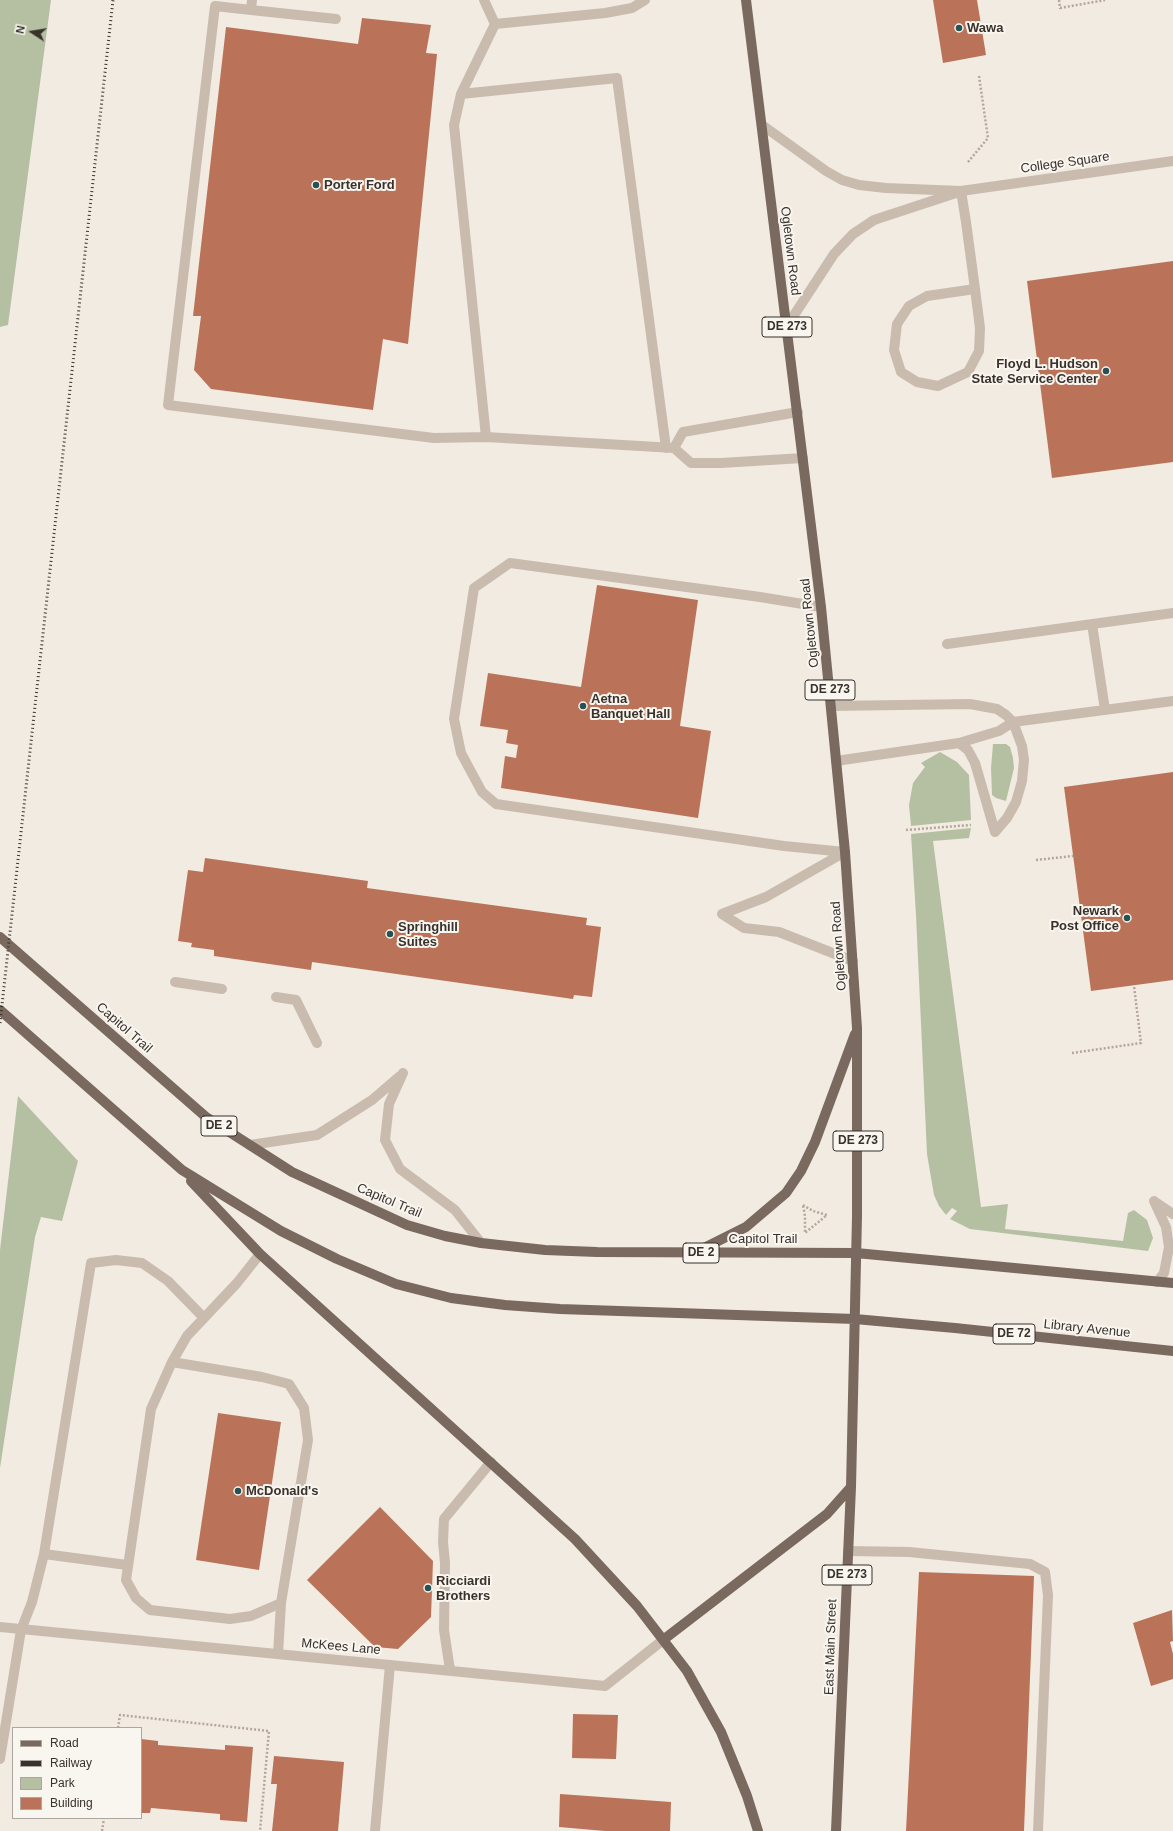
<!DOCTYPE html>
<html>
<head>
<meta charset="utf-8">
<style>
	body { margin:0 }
	#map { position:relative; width:1173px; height:1831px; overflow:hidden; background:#f2ebe2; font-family:Helvetica,sans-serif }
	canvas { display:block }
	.legend { position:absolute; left:12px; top:1727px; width:130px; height:92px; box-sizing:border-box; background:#f9f5ef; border:1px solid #aca7a1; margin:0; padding:5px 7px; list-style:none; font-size:12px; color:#39312c }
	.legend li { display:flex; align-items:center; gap:8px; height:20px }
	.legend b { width:20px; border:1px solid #aca7a1 }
	.north { position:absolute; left:12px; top:12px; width:40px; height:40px; -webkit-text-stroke:3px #f9f5ef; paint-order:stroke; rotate:282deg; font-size:11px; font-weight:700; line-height:16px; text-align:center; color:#39312c }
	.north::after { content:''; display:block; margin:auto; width:14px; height:18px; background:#39312c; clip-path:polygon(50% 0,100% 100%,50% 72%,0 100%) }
</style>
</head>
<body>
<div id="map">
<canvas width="1173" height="1831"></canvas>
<ul class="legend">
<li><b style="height:5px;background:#79695f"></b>Road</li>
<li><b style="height:5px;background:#39312c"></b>Railway</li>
<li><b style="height:11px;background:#b5c0a3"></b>Park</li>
<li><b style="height:11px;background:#ba7358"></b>Building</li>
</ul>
<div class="north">N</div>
</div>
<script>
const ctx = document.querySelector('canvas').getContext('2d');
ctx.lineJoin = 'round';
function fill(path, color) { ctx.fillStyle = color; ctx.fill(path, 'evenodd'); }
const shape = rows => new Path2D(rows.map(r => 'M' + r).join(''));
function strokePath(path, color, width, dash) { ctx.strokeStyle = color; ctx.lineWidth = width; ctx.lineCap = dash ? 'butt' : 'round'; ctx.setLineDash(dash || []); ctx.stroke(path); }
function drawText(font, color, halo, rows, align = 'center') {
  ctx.font = font + ' Helvetica,sans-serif'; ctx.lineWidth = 4; ctx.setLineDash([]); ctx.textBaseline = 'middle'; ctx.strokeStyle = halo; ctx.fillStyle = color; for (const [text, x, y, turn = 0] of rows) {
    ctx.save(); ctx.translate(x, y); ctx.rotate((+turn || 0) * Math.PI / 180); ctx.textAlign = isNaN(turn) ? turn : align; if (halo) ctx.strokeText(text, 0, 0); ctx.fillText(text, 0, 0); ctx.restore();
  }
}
fill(shape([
	[0,0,51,0,8,325,0,327],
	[993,744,1006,744,1010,747,1013,758,1014,768,1006,801,996,798,992,795,991,768],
	[940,752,957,762,969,775,971,820,911,826,909,805,913,783,925,767,921,763],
	[971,828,969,838,933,841,981,1207,1008,1204,1005,1229,1123,1241,1128,1213,1134,1210,1147,1220,1153,1238,1148,1251,970,1229,950,1219,957,1211,952,1208,946,1215,939,1206,934,1195,927,1154,916,915,911,834],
	[18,1096,78,1161,62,1221,41,1217,35,1237,0,1468,0,1250]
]), '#b5c0a3');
fill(shape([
	[933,0,977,0,986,55,943,63],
	[362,18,431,25,426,53,437,54,408,344,383,339,373,410,211,389,194,370,201,316,193,316,226,27,358,44],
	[1173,261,1173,462,1052,478,1027,281],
	[597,585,698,600,680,726,711,731,698,818,501,788,505,756,516,758,518,745,506,743,508,730,480,726,488,673,581,687],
	[1173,772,1173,980,1091,991,1064,787],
	[205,858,368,881,367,888,587,918,586,925,601,927,592,997,574,995,573,999,312,962,311,970,214,956,214,950,191,947,192,943,178,941,188,870,203,872],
	[218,1413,281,1422,259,1570,196,1560],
	[380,1507,433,1561,431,1617,398,1649,375,1647,307,1580],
	[919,1572,1034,1576,1024,1831,906,1831],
	[1172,1610,1173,1641,1170,1642,1173,1654,1173,1679,1151,1686,1133,1623],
	[573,1714,618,1715,616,1759,572,1758],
	[141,1739,158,1741,158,1745,225,1750,225,1745,253,1747,247,1822,220,1820,220,1814,151,1808,150,1813,141,1813],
	[274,1756,344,1762,338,1831,272,1831,277,1784,271,1784],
	[560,1794,671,1802,670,1831,605,1831,559,1827]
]), '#ba7358');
strokePath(shape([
	[1059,0,1060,8,1105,0],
	[968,162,988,138,979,76],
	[906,830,971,825],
	[1036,860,1073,856],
	[1072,1053,1141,1043,1134,986],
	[803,1205,813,1211,827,1215,805,1233,805,1216,803,1205],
	[118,1728,120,1715,269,1731,260,1831],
	[102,1831,104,1818]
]), '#b5a699', 2.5, [2, 2]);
strokePath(shape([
	[252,0,251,10,215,6,168,405,434,438,486,437,674,448],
	[484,0,495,24,461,94,454,125,486,437],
	[251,10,336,19],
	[495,24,605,13,632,8,645,0],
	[461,94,617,78,666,448],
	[961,191,966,222,975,289,980,328,979,351,968,372,938,386,917,382,901,372,894,350,897,324,909,306,927,296,975,289],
	[798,412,683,432,674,448,691,463,721,463,803,458],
	[821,607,760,597,510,563,474,588,454,719,461,753,482,792,496,804,784,846,845,852],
	[1092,624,1105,710],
	[947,644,1173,613],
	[831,706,970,704,997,709,1006,715,1013,722,1022,746,1024,760,1022,781,1016,802,1007,818,995,832],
	[959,743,968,750,975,763,995,832],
	[836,761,959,743,999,731,1013,722,1173,701],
	[845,852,766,897,722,914,744,928,779,932,853,961],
	[175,982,222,989],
	[276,997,296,1000,317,1043],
	[403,1073,389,1104,385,1140,400,1169,455,1210,481,1243],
	[250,1145,317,1135,372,1100,400,1076],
	[1154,1201,1166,1227,1169,1247,1164,1273,1157,1282],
	[1155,1202,1173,1214],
	[260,1254,237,1283,187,1336,172,1362,151,1409,126,1580,136,1598,150,1610,230,1619,251,1616,281,1603],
	[172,1362,262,1377,289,1384,304,1408,308,1440,281,1603,278,1654],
	[848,1551,909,1552,1030,1564,1045,1572,1048,1595,1038,1831],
	[127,1565,44,1554,91,1263,116,1260,142,1263,168,1281,204,1318],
	[450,1670,444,1630,445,1563,443,1542,444,1519,491,1462],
	[0,1759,21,1630,32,1602,44,1554],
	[375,1831,390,1665]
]), '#c9bcaf', 10);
strokePath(shape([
	[762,125,826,171,842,180,859,185,886,188,961,191,1173,161],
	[787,326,834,254,853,234,874,220,956,193],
	[0,1627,605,1686,663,1640]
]), '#c9bcaf', 10);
strokePath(shape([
	[746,0,821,607,845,852,857,1028,857,1216,851,1487,836,1831],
	[0,937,206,1117,292,1172,407,1225,445,1236,481,1243,545,1250,597,1252,856,1253,1173,1283],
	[0,1010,182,1170,281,1231,337,1259,396,1284,451,1298,505,1305,560,1309,855,1319,955,1328,1173,1351],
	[191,1181,260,1254,575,1539,637,1606,687,1671,721,1732,747,1796,758,1831],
	[698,1251,746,1227,786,1193,801,1171,815,1142,855,1034],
	[663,1640,827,1514,851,1487]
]), '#79695f', 10);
strokePath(shape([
	[0,1023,113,0]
]), '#39312c', 3, [1, 3]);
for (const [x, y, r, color] of [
	[959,28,4,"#265256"],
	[316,185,4,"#265256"],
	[1106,371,4,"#265256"],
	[583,706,4,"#265256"],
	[1127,918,4,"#265256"],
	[390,934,4,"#265256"],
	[238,1491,4,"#265256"],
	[428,1588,4,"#265256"]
]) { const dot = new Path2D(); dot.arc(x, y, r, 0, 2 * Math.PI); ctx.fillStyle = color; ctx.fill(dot); strokePath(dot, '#f9f5ef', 1.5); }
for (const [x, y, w] of [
	[787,327,50],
	[830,690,50],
	[219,1126,36],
	[858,1141,50],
	[701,1253,36],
	[1014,1334,42],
	[847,1575,50]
]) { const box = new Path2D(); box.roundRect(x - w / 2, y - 10, w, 20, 3); ctx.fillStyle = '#f9f5ef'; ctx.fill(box); strokePath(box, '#39312c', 1); }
drawText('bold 12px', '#39312c', null, [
	["DE 273",787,327],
	["DE 273",830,690],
	["DE 2",219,1126],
	["DE 273",858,1141],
	["DE 2",701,1253],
	["DE 72",1014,1334],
	["DE 273",847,1575]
]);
drawText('bold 13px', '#39312c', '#f9f5ef', [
	["Wawa",967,28],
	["Porter Ford",324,185],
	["Floyd L. Hudson",1098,364,"right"],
	["State Service Center",1098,379,"right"],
	["Aetna",591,699],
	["Banquet Hall",591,714],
	["Newark",1119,911,"right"],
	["Post Office",1119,926,"right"],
	["Springhill",398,927],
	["Suites",398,942],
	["McDonald's",246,1491],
	["Ricciardi",436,1581],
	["Brothers",436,1596]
], 'left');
drawText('13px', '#39312c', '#f9f5ef', [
	["College Square",1065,163,-8],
	["Ogletown Road",790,251,83],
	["Ogletown Road",810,623,-96],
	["Ogletown Road",839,946,-94],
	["Capitol Trail",124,1028,41],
	["Capitol Trail",389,1201,23],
	["Capitol Trail",763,1239],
	["Library Avenue",1087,1329,6],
	["McKees Lane",341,1647,5],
	["East Main Street",831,1647,-88]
]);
</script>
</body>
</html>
